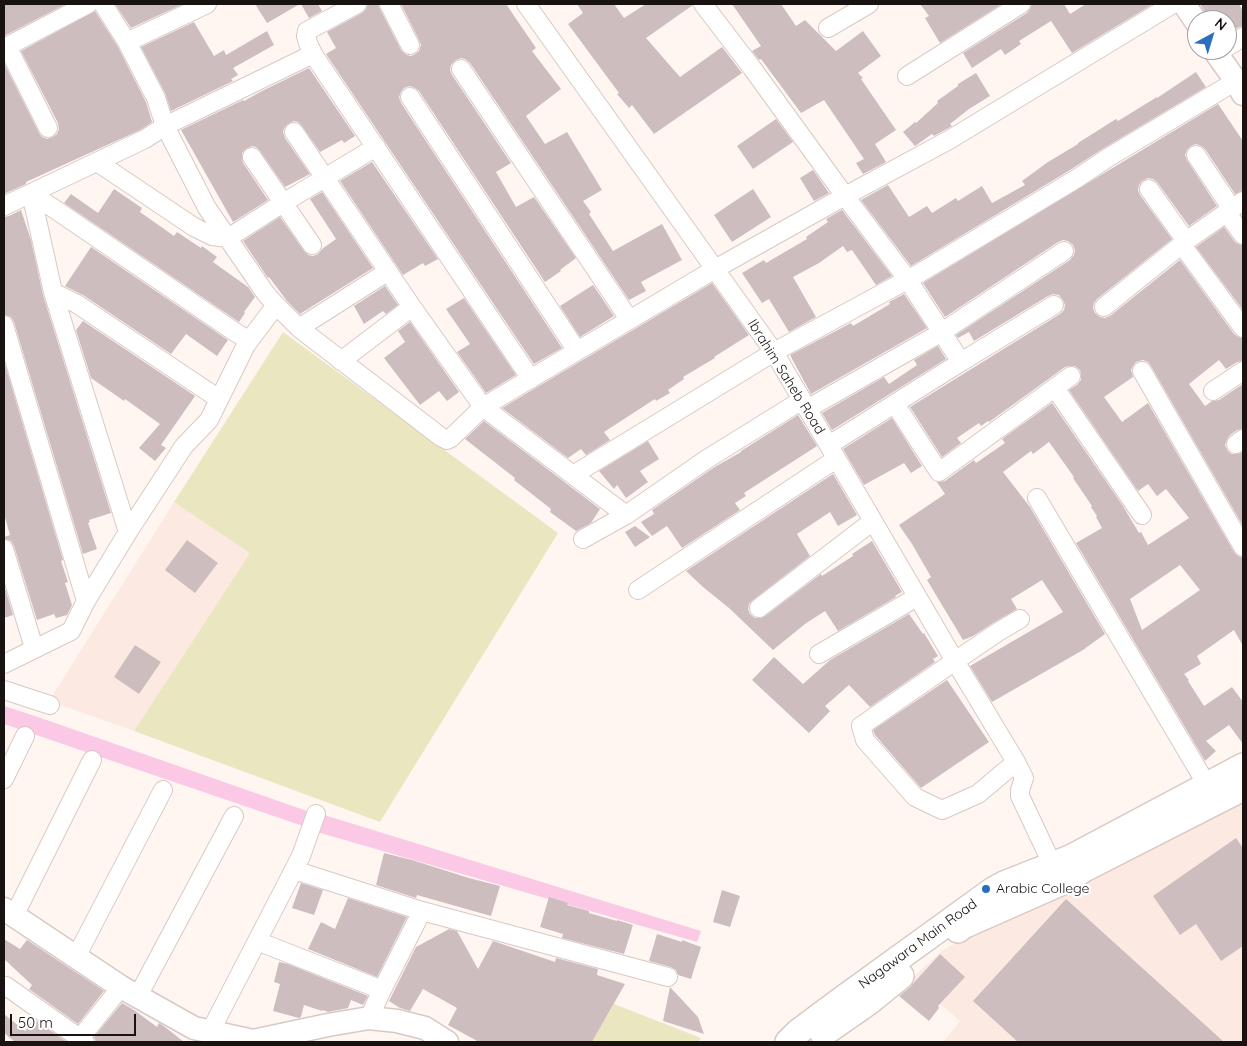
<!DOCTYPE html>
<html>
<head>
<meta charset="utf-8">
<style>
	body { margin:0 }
	#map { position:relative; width:1247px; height:1046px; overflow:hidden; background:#fff6f2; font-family:Quicksand,sans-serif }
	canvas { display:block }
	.frame { position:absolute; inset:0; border:5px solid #181311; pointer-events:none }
	.north { position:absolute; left:1187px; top:10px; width:50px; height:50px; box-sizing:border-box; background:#fff; border:1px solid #a3a1a0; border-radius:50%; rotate:39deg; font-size:14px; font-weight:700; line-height:20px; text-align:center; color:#181311 }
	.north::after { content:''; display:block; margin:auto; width:18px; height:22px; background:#286fbf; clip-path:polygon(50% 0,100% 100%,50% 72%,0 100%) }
	.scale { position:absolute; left:10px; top:1014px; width:126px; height:22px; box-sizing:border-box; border:2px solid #181311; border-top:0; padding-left:6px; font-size:15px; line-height:18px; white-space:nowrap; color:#181311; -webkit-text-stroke:4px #fff; paint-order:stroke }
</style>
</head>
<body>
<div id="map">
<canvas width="1247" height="1046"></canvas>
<div class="frame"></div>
<div class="north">N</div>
<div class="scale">50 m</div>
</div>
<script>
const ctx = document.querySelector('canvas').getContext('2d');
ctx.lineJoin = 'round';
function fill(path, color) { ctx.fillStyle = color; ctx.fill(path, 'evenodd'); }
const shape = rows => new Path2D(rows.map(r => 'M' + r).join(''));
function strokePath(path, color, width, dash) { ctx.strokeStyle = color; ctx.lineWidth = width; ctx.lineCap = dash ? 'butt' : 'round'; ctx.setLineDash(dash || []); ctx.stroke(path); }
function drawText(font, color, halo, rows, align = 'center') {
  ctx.font = font + ' Quicksand,sans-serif'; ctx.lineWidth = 4.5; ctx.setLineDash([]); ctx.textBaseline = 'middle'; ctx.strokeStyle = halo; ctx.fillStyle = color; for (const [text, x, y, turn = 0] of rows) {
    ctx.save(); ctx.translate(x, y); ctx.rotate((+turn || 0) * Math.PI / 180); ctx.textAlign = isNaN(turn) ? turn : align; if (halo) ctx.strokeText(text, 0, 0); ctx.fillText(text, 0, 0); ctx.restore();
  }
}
fill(shape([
	[174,502,251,552,134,731,49,701],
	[1243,793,1243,1042,943,1042,960,1021,911,979,943,950]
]), '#fceae2');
fill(shape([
	[283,332,558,533,380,822,134,731,250,553,174,502],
	[614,1004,701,1038,698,1042,592,1042]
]), '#eae7c0');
fill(shape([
	[4,706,35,716,307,811,303,826,4,724],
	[321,814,701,931,697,942,317,832]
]), '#fbc9e5');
fill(shape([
	[4,4,66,4,4,36],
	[115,4,183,4,131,28],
	[255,4,300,4,267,23],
	[301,4,318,4,322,11,309,18],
	[368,4,378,4,380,9,401,50,405,54,410,56,414,55,419,51,421,45,419,40,401,4,506,4,536,48,532,51,561,89,526,116,545,144,567,132,602,190,583,201,591,212,589,214,613,251,662,224,682,260,641,282,646,291,629,300,470,63,465,59,461,58,456,60,451,65,450,70,452,75,511,163,496,172,516,207,534,197,576,258,560,270,561,271,545,282,419,91,415,88,410,86,404,88,401,92,399,97,401,103,562,348,534,364,326,54,336,48,327,32,362,13,366,9],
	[577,4,614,4,624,18,646,4,693,4,693,5,646,38,680,77,722,47,742,73,654,134,632,105,629,108,617,94,619,93,568,24,583,13],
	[732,4,781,4,796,26,805,20,836,51,863,31,881,56,858,73,863,78,861,79,896,130,875,144,886,162,863,174,856,163,864,159,824,100,801,113,761,59,759,60,752,51,761,46],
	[920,4,1002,4,940,43,925,18,929,16],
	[1032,4,1064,4,1070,14,1086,4,1153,4,1072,53,1051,21,1019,41,1021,44,1005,55,1001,49,972,68,963,53,1027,13,1030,9],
	[1200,4,1239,4,1243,11,1243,26,1237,28,1227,34,1227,20,1210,20],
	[95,11,118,47,146,102,152,122,140,130,26,182,26,184,4,194,4,63,39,133,42,137,47,139,53,137,57,134,59,129,58,123,21,51],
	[194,22,214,56,224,50,226,55,267,31,274,45,233,68,238,75,231,79,233,81,171,111,165,93,141,47],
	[309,68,355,136,344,143,342,140,320,152,302,126,298,122,294,121,288,124,284,128,283,132,285,138,310,174,285,187,260,151,256,147,252,146,246,149,242,153,242,158,243,163,268,200,233,222,181,130,243,100,244,101,262,91],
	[1196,72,1206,87,1104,148,1070,170,911,266,861,200,888,185,909,217,927,206,932,213,956,198,958,201,982,186,992,203,1025,185,1022,181,1048,162,1078,144,1078,143,1116,119,1118,121,1157,97,1157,98],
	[976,73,990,96,969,109,950,124,952,126,934,136,932,134,915,146,903,132,915,122,916,123,938,103,937,101,958,86,958,84],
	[1218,104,1243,141,1243,191,1235,194,1205,149,1201,146,1196,144,1191,146,1187,150,1185,155,1187,160,1217,206,1189,226,1157,182,1153,179,1148,178,1142,181,1139,185,1138,190,1140,195,1172,239,1097,299,1094,303,1093,308,1095,313,1100,317,1105,318,1110,316,1180,260,1234,334,1238,337,1243,338,1243,361,1237,362,1226,369,1219,360,1189,384,1205,406,1212,401,1219,400,1243,384,1243,429,1237,430,1230,435,1227,439,1225,445,1228,451,1232,454,1238,454,1243,452,1243,526,1151,366,1148,362,1143,360,1136,362,1133,366,1131,370,1133,377,1104,397,1122,422,1148,403,1234,552,1238,556,1243,558,1243,646,1234,630,1197,656,1201,664,1184,674,1189,680,1188,681,1204,706,1232,687,1243,702,1243,744,1229,725,1206,741,1216,751,1205,761,1076,543,1102,528,1096,517,1097,516,1091,507,1092,506,1073,478,1074,477,1049,442,1033,454,1031,451,1003,472,1030,507,1105,634,1083,650,992,702,970,666,1063,612,1042,580,1011,599,1017,609,993,623,973,636,963,640,927,580,931,577,912,544,899,525,945,494,937,482,940,482,945,481,974,460,976,463,1005,443,1002,439,1052,403,1123,506,1139,533,1141,532,1148,545,1189,518,1166,489,1157,496,1148,484,1138,491,1069,390,1077,385,1081,380,1081,374,1080,370,1075,366,1069,366,1065,367,989,422,988,421,981,426,979,423,957,438,961,443,942,457,910,407,1060,314,1064,310,1065,305,1063,300,1059,295,1053,294,1048,296,974,341,969,332,958,338,956,335,1070,260,1074,255,1075,250,1073,245,1068,241,1063,240,1058,242,945,317,923,283],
	[1180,565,1200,590,1142,630,1130,599],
	[776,119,793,142,753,169,737,146],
	[372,162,438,259,425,266,423,263,403,275,340,181],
	[813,170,829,193,814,201,800,178],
	[114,189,142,208,140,212,174,236,177,232,201,248,202,246,217,257,213,262,248,287,255,297,244,312,245,313,239,322,64,203,71,194,98,213],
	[753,189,771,217,732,242,714,215],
	[322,192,373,268,300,314,287,301,269,277,268,278,243,241,280,217,304,251,308,255,313,256,318,254,322,249,336,239,310,199],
	[21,210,31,240,43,295,111,513,89,520,90,522,88,523,97,549,83,554,14,322,11,317,4,315,4,217,9,216],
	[842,210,892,276,876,285,852,250,847,252,843,246,819,263,793,277,816,317,789,332,769,299,762,303,742,273,764,260,766,263,807,239,806,237,828,222,826,219],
	[1224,227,1235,242,1238,244,1243,245,1243,310,1196,247],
	[91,247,228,340,217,356,186,334,171,354,83,295,65,286],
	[712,283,749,335,714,357,715,358,683,377,684,379,668,390,670,393,656,401,655,399,604,432,610,440,586,455,581,449,568,458,502,408],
	[593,285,614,316,580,337,560,306],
	[385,286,398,305,386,314,383,311,364,324,354,306],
	[904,294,927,328,811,394,790,355,851,323,853,326,890,304,889,302],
	[464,298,516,375,486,393,457,352,470,344,446,309],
	[83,321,195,396,161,445,166,448,155,461,139,448,160,424,125,399,124,401,91,378,76,330],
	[410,322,459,392,447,401,439,391,420,405,384,358,405,342,398,331],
	[938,346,946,359,832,430,822,413,884,377,889,384,917,365,914,360],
	[4,361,63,560,61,561,68,582,65,583,72,605,67,615,56,618,54,614,37,620,14,546,11,541,4,539,4,537,10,535,4,514],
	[798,415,817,446,744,493,746,496,735,503,740,510,682,548,667,526,652,536,641,522,654,514,652,510,713,468,741,452,741,451],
	[892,418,922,466,911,473,904,463,864,485,843,449],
	[484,421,600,509,591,523,576,531,550,512,551,509,514,480,515,478,465,439],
	[648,441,659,459,640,471,648,482,626,498,617,485,614,489,599,471],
	[833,474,857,515,838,526,830,512,797,534,810,556,753,600,749,604,748,609,750,614,755,618,761,618,765,616,821,574,822,576,853,556,852,554,872,541,902,592,895,596,896,597,838,631,825,611,805,624,773,650,729,608,703,587,686,571],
	[635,526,650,537,635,547,625,532],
	[187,540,218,563,195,593,165,570],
	[4,585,13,615,4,618],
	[909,614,923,634,924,633,938,656,933,659,935,662,870,707,849,685,825,706,830,711,809,733,752,680,774,657,803,684,830,660],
	[135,645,161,662,139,694,114,677],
	[947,680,989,742,921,788,875,735,873,730],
	[1236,838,1243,848,1243,946,1221,961,1196,924,1180,935,1153,896],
	[384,853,412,860,469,878,500,886,491,916,417,895,416,898,376,885],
	[301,883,323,890,314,915,292,908],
	[722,890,740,896,730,927,713,922],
	[549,897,568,903,567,905,589,911,589,913,617,921,617,920,633,925,624,954,562,938,563,934,540,927],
	[348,898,407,917,377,977,308,949,321,922,335,929],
	[1066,899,1224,1042,1018,1042,973,1001],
	[449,929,457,931,478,969,493,941,555,962,556,958,598,969,597,975,625,984,592,1042,479,1042,448,1025,457,1008,423,989,410,1011,400,1008,389,1001,416,947],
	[657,934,682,942,682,940,701,947,691,979,678,975,676,970,671,967,649,961],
	[4,939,20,949,27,940,104,991,78,1024,29,989,32,985,4,959],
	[940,954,965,977,938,1006,939,1008,929,1021,899,996,910,987],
	[279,962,288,964,368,996,363,1005,351,1000,348,1008,328,1012,323,1010,322,1011,304,1005,301,1017,299,1018,273,1011,280,984,274,982],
	[670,987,698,1017,704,1034,663,1021],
	[122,1003,134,1010,157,1027,159,1023,165,1027,184,1042,96,1042,94,1037],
	[4,1014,25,1031,34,1019,67,1042,15,1042,4,1033]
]), '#cebdbe');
const minor = shape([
	[357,4,307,31,306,36,308,43,313,54,531,379],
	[389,4,410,45],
	[526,4,774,352,955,661,1016,762,1024,778,1020,790,1020,796,1053,866],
	[703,4,752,68,845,196,908,280,961,362,829,445],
	[828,28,869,4],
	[127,42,207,4],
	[7,46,48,128],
	[1227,47,1243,37],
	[4,48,88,4],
	[461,69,629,319],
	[907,76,1021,4],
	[410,97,577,351],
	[1196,155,1232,209],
	[252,157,312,245],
	[97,162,194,227,212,236,228,238,283,203,376,147],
	[1149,189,1186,241],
	[31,193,53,292,128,532],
	[31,193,235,332,248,340],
	[4,206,145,139,165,126,156,98,127,42,103,4],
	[1226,212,1243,235],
	[1182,245,1243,328],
	[53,292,77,304,219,399],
	[276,305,299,328,441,437,447,440,451,438,483,407,412,307,294,132],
	[1104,307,1186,241,1243,201],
	[4,325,86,601],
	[299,328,387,272],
	[341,361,412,307],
	[961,362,1054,305],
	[1142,371,1243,547],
	[1055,388,1142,515],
	[1213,391,1243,371],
	[895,404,939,472,1071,376],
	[807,409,942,332,1064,251],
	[1236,444,1243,439],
	[573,475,774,352,918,274,1076,179,1109,157,1236,81],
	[1037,498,1207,785],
	[626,515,483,407,715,269,845,196,949,140,1173,4],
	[583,539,626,515,707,459,802,400],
	[4,549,34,648],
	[638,590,836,459],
	[759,608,873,521],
	[819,654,917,597],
	[4,664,71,631,86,601,128,532,184,446,209,420,246,345,276,305,266,294,207,208,165,126,313,54],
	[4,690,50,705],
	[1016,762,978,794,942,810,915,797,865,740,861,726,955,661,998,632,1020,619],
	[4,779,25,736],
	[294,870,422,911,668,977],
	[14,916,92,760],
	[257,941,382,990],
	[76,957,163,790],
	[6,986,85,1042],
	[138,996,234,816],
	[369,1018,382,990,422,911],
	[210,1032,301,856,316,814],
	[77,1042,121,987]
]);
const tertiary = shape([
	[1184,4,1197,23],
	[1214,50,1236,81,1243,94],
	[4,909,121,987,194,1028,253,1041,328,1025,369,1018,397,1021,425,1028,447,1042]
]);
const secondary = shape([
	[958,930,963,926,1067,880,1086,868,1243,788],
	[823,1034,869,1002,901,976],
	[788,1042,798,1032,841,1000,993,890,1004,884,1070,858,1243,766]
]);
strokePath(minor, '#d8c9c3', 20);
strokePath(tertiary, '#d8c9c3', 25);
strokePath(secondary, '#d8c9c3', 28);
strokePath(minor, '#fff', 18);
strokePath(tertiary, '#fff', 22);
strokePath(secondary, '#fff', 25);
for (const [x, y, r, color] of [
	[986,889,5,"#286fbf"]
]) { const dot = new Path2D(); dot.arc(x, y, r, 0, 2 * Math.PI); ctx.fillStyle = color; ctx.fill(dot); strokePath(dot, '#fff', 2); }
drawText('14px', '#181311', '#fff', [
	["Ibrahim Saheb Road",786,377,58],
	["Nagawara Main Road",918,944,-36]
]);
drawText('14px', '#181311', '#fff', [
	["Arabic College",996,889]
], 'left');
</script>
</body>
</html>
